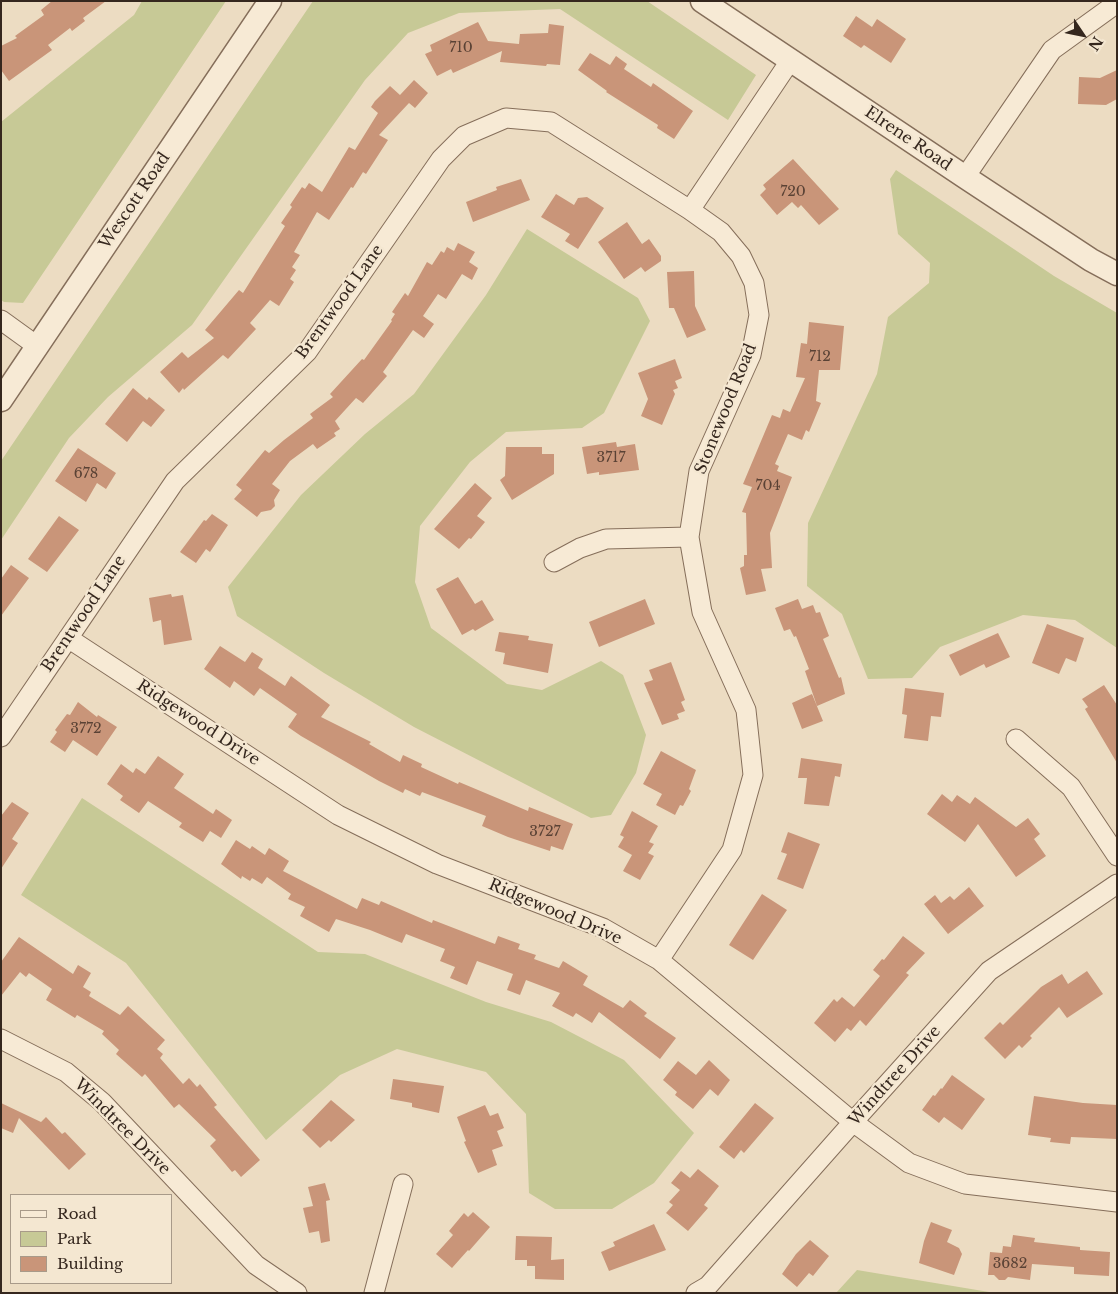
<!DOCTYPE html>
<html>
<head>
<meta charset="utf-8">
<style>
	body { margin:0 }
	#map { position:relative; width:1118px; height:1294px; overflow:hidden; background:#ecdcc2; font-family:"Libre Baskerville",serif }
	canvas { display:block }
	.frame { position:absolute; inset:0; border:2px solid #35271e; pointer-events:none }
	.legend { position:absolute; left:10px; top:1194px; width:162px; height:90px; box-sizing:border-box; background:#f4e7d1; border:1px solid #a89a89; margin:0; padding:6px 9px; list-style:none; font-size:15px; color:#35271e }
	.legend li { display:flex; align-items:center; gap:10px; height:25px }
	.legend b { width:25px; border:1px solid #a89a89 }
	.north { position:absolute; left:1058px; top:10px; width:50px; height:50px; -webkit-text-stroke:4px #f4e7d1; paint-order:stroke; rotate:124deg; font-size:14px; font-weight:700; line-height:20px; text-align:center; color:#35271e }
	.north::after { content:''; display:block; margin:auto; width:18px; height:22px; background:#35271e; clip-path:polygon(50% 0,100% 100%,50% 72%,0 100%) }
</style>
</head>
<body>
<div id="map">
<canvas width="1118" height="1294"></canvas>
<div class="frame"></div>
<ul class="legend">
<li><b style="height:6px;background:#f7ead5"></b>Road</li>
<li><b style="height:14px;background:#c7c996"></b>Park</li>
<li><b style="height:14px;background:#c99579"></b>Building</li>
</ul>
<div class="north">N</div>
</div>
<script>
const ctx = document.querySelector('canvas').getContext('2d');
ctx.lineJoin = 'round';
function fill(path, color) { ctx.fillStyle = color; ctx.fill(path, 'evenodd'); }
const shape = rows => new Path2D(rows.map(r => 'M' + r).join(''));
function strokePath(path, color, width, dash) { ctx.strokeStyle = color; ctx.lineWidth = width; ctx.lineCap = dash ? 'butt' : 'round'; ctx.setLineDash(dash || []); ctx.stroke(path); }
function drawText(font, color, halo, rows, align = 'center') {
  ctx.font = font + ' "Libre Baskerville",serif'; ctx.lineWidth = 4.5; ctx.setLineDash([]); ctx.textBaseline = 'middle'; ctx.strokeStyle = halo; ctx.fillStyle = color; for (const [text, x, y, turn = 0] of rows) {
    ctx.save(); ctx.translate(x, y); ctx.rotate((+turn || 0) * Math.PI / 180); ctx.textAlign = isNaN(turn) ? turn : align; if (halo) ctx.strokeText(text, 0, 0); ctx.fillText(text, 0, 0); ctx.restore();
  }
}
fill(shape([
	[142,1,226,1,23,303,4,302,1,300,1,122,134,15],
	[313,1,647,1,756,75,728,120,560,9,459,13,408,33,365,80,192,325,108,397,69,438,1,540,1,461],
	[896,170,1054,276,1117,313,1117,648,1075,620,1023,615,940,647,912,678,868,679,842,614,807,586,808,523,877,374,888,317,929,283,930,263,898,234,890,179],
	[527,229,638,298,650,321,604,413,582,428,506,432,470,462,420,526,415,582,431,628,507,684,542,690,601,661,623,675,646,735,636,773,611,815,591,818,414,727,324,673,237,616,228,587,301,495,365,434,414,394,486,295],
	[82,798,318,952,365,954,486,1002,551,1022,624,1060,694,1133,654,1183,612,1209,555,1209,529,1193,526,1114,486,1072,397,1049,340,1075,266,1140,126,963,21,895],
	[857,1270,995,1293,836,1293]
]), '#c7c996');
fill(shape([
	[52,1,106,1,83,18,85,21,72,31,70,28,48,45,52,50,9,81,1,70,1,46,17,38,15,36,44,15,41,10],
	[856,16,872,27,877,19,906,39,891,63,864,45,861,48,843,36],
	[478,22,488,41,519,44,520,34,548,33,549,24,564,26,560,65,547,64,546,66,500,62,502,51,453,73,451,69,437,76,425,54,432,51,430,45],
	[590,53,610,65,616,56,627,64,624,69,651,87,653,83,693,111,674,139,657,128,658,125,606,92,607,91,578,70],
	[1117,70,1117,99,1106,105,1078,104,1079,77,1100,78],
	[414,80,428,93,415,108,409,103,379,135,388,140,366,174,363,172,353,188,351,187,329,220,317,212,294,252,300,255,292,267,296,270,290,279,294,282,279,306,270,300,250,323,256,329,228,359,223,355,184,390,183,388,179,393,160,372,182,352,188,358,214,338,205,330,239,290,243,293,285,226,281,223,292,207,290,205,302,187,305,189,309,183,322,192,349,147,355,150,378,113,371,107,375,101,390,86,400,95],
	[793,159,839,209,819,225,801,205,798,208,792,202,777,215,760,195,766,189,763,185],
	[521,179,530,200,473,222,466,202,497,190,496,187],
	[556,194,574,205,578,198,587,197,604,208,578,249,565,241,570,234,541,217],
	[627,222,642,244,649,239,661,256,661,261,645,272,641,267,624,279,598,242],
	[458,243,475,252,469,262,478,268,472,280,462,274,446,299,438,294,423,316,434,324,424,338,413,330,383,372,387,376,363,403,356,398,335,421,340,429,334,433,336,436,317,449,313,444,290,461,272,484,280,490,274,500,275,506,271,510,261,512,257,517,234,499,242,490,236,485,265,450,269,453,284,440,313,418,310,414,333,397,330,394,362,359,364,360,392,321,391,320,395,314,392,312,405,293,408,296,427,262,432,265,441,251,444,253,447,247,454,251],
	[694,271,695,306,706,330,687,338,674,308,669,308,667,272],
	[809,322,844,326,840,370,819,370,816,401,821,403,809,432,806,430,802,440,788,434,775,464,779,466,777,471,792,477,770,533,772,568,761,569,766,591,746,595,740,568,744,566,744,555,747,555,746,513,742,512,752,487,743,484,772,415,780,418,783,409,790,412,805,378,796,377,801,343,807,344],
	[675,359,682,378,675,381,678,388,673,390,675,394,662,425,641,416,648,399,638,373],
	[133,388,147,400,149,397,165,410,151,427,143,421,127,442,105,424],
	[616,442,617,447,635,444,639,470,599,475,599,472,587,474,582,447],
	[506,447,542,447,542,454,554,454,554,474,512,500,500,480,505,476],
	[78,448,116,473,106,489,97,483,86,502,55,481],
	[475,483,492,498,477,516,485,522,471,539,469,538,459,549,434,529],
	[212,514,228,525,210,552,206,549,196,563,180,552,204,520,206,521],
	[59,516,79,530,47,572,28,559],
	[11,565,29,578,1,616,1,579],
	[458,577,475,604,482,600,494,620,475,631,473,629,462,635,436,589],
	[171,594,172,597,183,595,192,640,164,645,161,620,153,622,149,598],
	[645,599,655,624,599,647,589,622],
	[798,599,802,609,813,605,816,613,820,612,829,636,823,639,839,678,841,677,845,694,817,706,805,671,809,669,796,636,794,637,790,629,784,631,775,608],
	[1047,624,1084,638,1076,662,1066,658,1059,674,1032,663],
	[499,632,529,636,528,640,553,644,548,673,503,664,505,653,495,651],
	[998,633,1010,657,986,668,984,664,960,676,949,655],
	[220,646,245,662,252,652,263,659,258,668,285,686,291,676,330,705,321,717,371,742,369,744,400,762,403,755,422,764,421,767,458,784,459,782,528,811,529,807,573,824,563,850,551,846,550,851,508,837,482,826,486,816,422,792,420,796,405,789,403,793,379,781,301,736,288,727,297,714,260,688,254,696,234,681,230,688,204,669],
	[671,662,685,700,681,702,685,711,677,714,679,719,662,725,644,683,653,680,649,670],
	[1104,685,1117,705,1117,763,1085,709,1088,707,1082,699],
	[905,688,944,693,941,717,931,716,928,741,904,738,907,715,902,714],
	[812,694,823,721,802,729,792,703],
	[78,702,97,717,98,715,117,727,97,756,73,740,65,752,50,742,57,732,55,730,67,714,70,715],
	[661,751,696,770,689,789,691,791,683,806,680,805,675,815,656,805,662,794,643,784],
	[158,756,184,774,174,788,213,814,216,809,232,820,221,838,210,831,203,842,179,827,182,823,148,801,139,813,120,800,123,796,107,784,121,764,133,773,136,768,145,774],
	[801,758,842,764,840,777,835,776,829,806,804,804,807,778,798,778],
	[942,794,952,802,957,795,970,804,975,797,1016,827,1028,818,1040,834,1034,839,1046,856,1016,877,978,824,965,842,927,814],
	[12,802,29,813,12,839,18,843,1,869,1,816],
	[632,811,658,826,649,842,654,844,648,853,654,856,640,880,623,871,632,855,618,847,624,837,620,835],
	[788,832,820,844,803,889,777,879,787,854,781,852],
	[236,840,250,849,252,846,265,855,269,848,289,861,283,871,357,909,362,898,379,905,381,901,432,923,433,920,495,944,498,936,520,944,518,949,536,955,534,959,559,968,563,961,588,976,583,985,623,1008,630,1000,647,1013,644,1016,676,1038,660,1059,599,1012,592,1023,576,1013,573,1017,552,1006,560,993,526,980,520,995,507,990,513,974,477,961,467,985,450,978,455,967,440,961,445,949,406,934,402,943,370,930,336,919,329,932,300,916,305,907,288,899,291,894,267,877,262,884,252,878,250,881,242,876,241,879,221,864],
	[969,887,984,906,948,934,924,904,935,895,941,903,950,896,954,900],
	[762,894,787,910,753,960,729,945],
	[903,936,925,953,906,973,909,975,866,1026,860,1020,851,1031,847,1028,835,1042,814,1023,834,999,837,1002,842,997,854,1007,880,976,873,970,882,959,884,960],
	[19,937,73,974,78,965,91,973,83,987,91,992,89,996,120,1015,128,1006,165,1040,157,1049,163,1054,160,1058,183,1084,189,1078,197,1087,200,1084,217,1105,214,1107,260,1160,241,1177,235,1170,232,1172,210,1146,216,1140,179,1104,174,1108,145,1074,142,1077,116,1054,119,1050,102,1034,104,1031,77,1015,75,1018,46,1000,52,989,29,973,26,977,20,972,1,996,1,962],
	[1087,971,1103,994,1067,1018,1059,1007,1030,1036,1032,1038,1022,1048,1019,1045,1005,1059,984,1038,1000,1022,1003,1025,1041,987,1062,974,1068,984],
	[709,1060,730,1080,718,1096,710,1089,693,1109,675,1095,677,1092,663,1080,678,1061,696,1075],
	[952,1075,985,1099,962,1130,944,1117,939,1123,922,1110,933,1095,935,1096,941,1088,942,1089],
	[393,1079,444,1086,439,1113,412,1107,412,1103,390,1099],
	[1034,1096,1083,1103,1117,1105,1117,1139,1071,1137,1070,1144,1050,1142,1051,1138,1028,1135],
	[331,1100,355,1120,331,1142,329,1140,320,1148,302,1130],
	[1,1103,41,1122,46,1117,62,1134,65,1132,86,1154,69,1170,19,1118,13,1133,1,1128],
	[755,1103,774,1118,744,1153,741,1150,734,1159,719,1147],
	[485,1105,490,1116,498,1113,504,1128,497,1131,503,1146,492,1150,497,1165,478,1173,464,1142,466,1141,457,1117],
	[698,1169,719,1186,704,1205,708,1208,688,1231,666,1213,673,1205,669,1202,680,1190,671,1183,681,1171,690,1178],
	[325,1183,330,1200,326,1201,330,1241,321,1243,319,1231,309,1233,303,1208,313,1206,308,1187],
	[473,1212,490,1227,469,1251,468,1250,452,1268,436,1254,453,1235,449,1231,464,1213,468,1217],
	[931,1222,952,1230,947,1242,959,1248,962,1254,954,1275,919,1263,924,1241],
	[654,1224,666,1250,609,1271,601,1252,615,1246,613,1242],
	[1013,1235,1035,1238,1034,1242,1080,1247,1080,1250,1110,1252,1109,1276,1074,1274,1074,1267,1032,1264,1030,1280,1008,1277,1005,1280,999,1280,994,1275,988,1275,990,1252,1002,1253,1003,1246,1011,1247],
	[516,1236,552,1237,551,1260,564,1259,564,1280,535,1279,535,1266,527,1266,527,1260,515,1260],
	[810,1240,829,1256,813,1276,809,1273,797,1287,782,1274,796,1254]
]), '#c99579');
const minor = shape([
	[965,177,1052,50,1117,3],
	[690,210,790,61],
	[1,320,37,346],
	[554,562,580,548,606,539,689,537],
	[68,638,338,815,437,864,603,928,659,960,853,1122,909,1163,965,1184,1117,1202],
	[1,737,175,481,307,352,441,159,464,136,506,118,551,122,690,210,721,232,741,256,754,283,759,315,751,355,699,471,689,537,702,612,746,710,753,775,732,850,659,960],
	[1016,739,1071,787,1117,856],
	[1,1039,66,1072,102,1102,256,1265,297,1293],
	[374,1293,403,1184],
	[696,1293,708,1286,853,1122,989,971,1117,884]
]);
const tertiary = shape([
	[702,1,965,177,1091,260,1117,274],
	[1,400,270,1]
]);
strokePath(minor, '#856e5a', 21);
strokePath(tertiary, '#856e5a', 25);
strokePath(minor, '#f7ead5', 19);
strokePath(tertiary, '#f7ead5', 22);
drawText('14px', '#5a4235', null, [
	["710",461,48],
	["720",793,192],
	["712",820,357],
	["3717",611,458],
	["678",86,474],
	["704",768,486],
	["3772",86,729],
	["3727",545,832],
	["3682",1010,1264]
]);
drawText('16px', '#35271e', '#f4e7d1', [
	["Elrene Road",908,139,34],
	["Wescott Road",135,201,-56],
	["Brentwood Lane",340,302,-54],
	["Stonewood Road",726,409,-68],
	["Brentwood Lane",84,614,-56],
	["Ridgewood Drive",198,723,33],
	["Ridgewood Drive",555,912,23],
	["Windtree Drive",895,1076,-48],
	["Windtree Drive",122,1127,45]
]);
</script>
</body>
</html>
